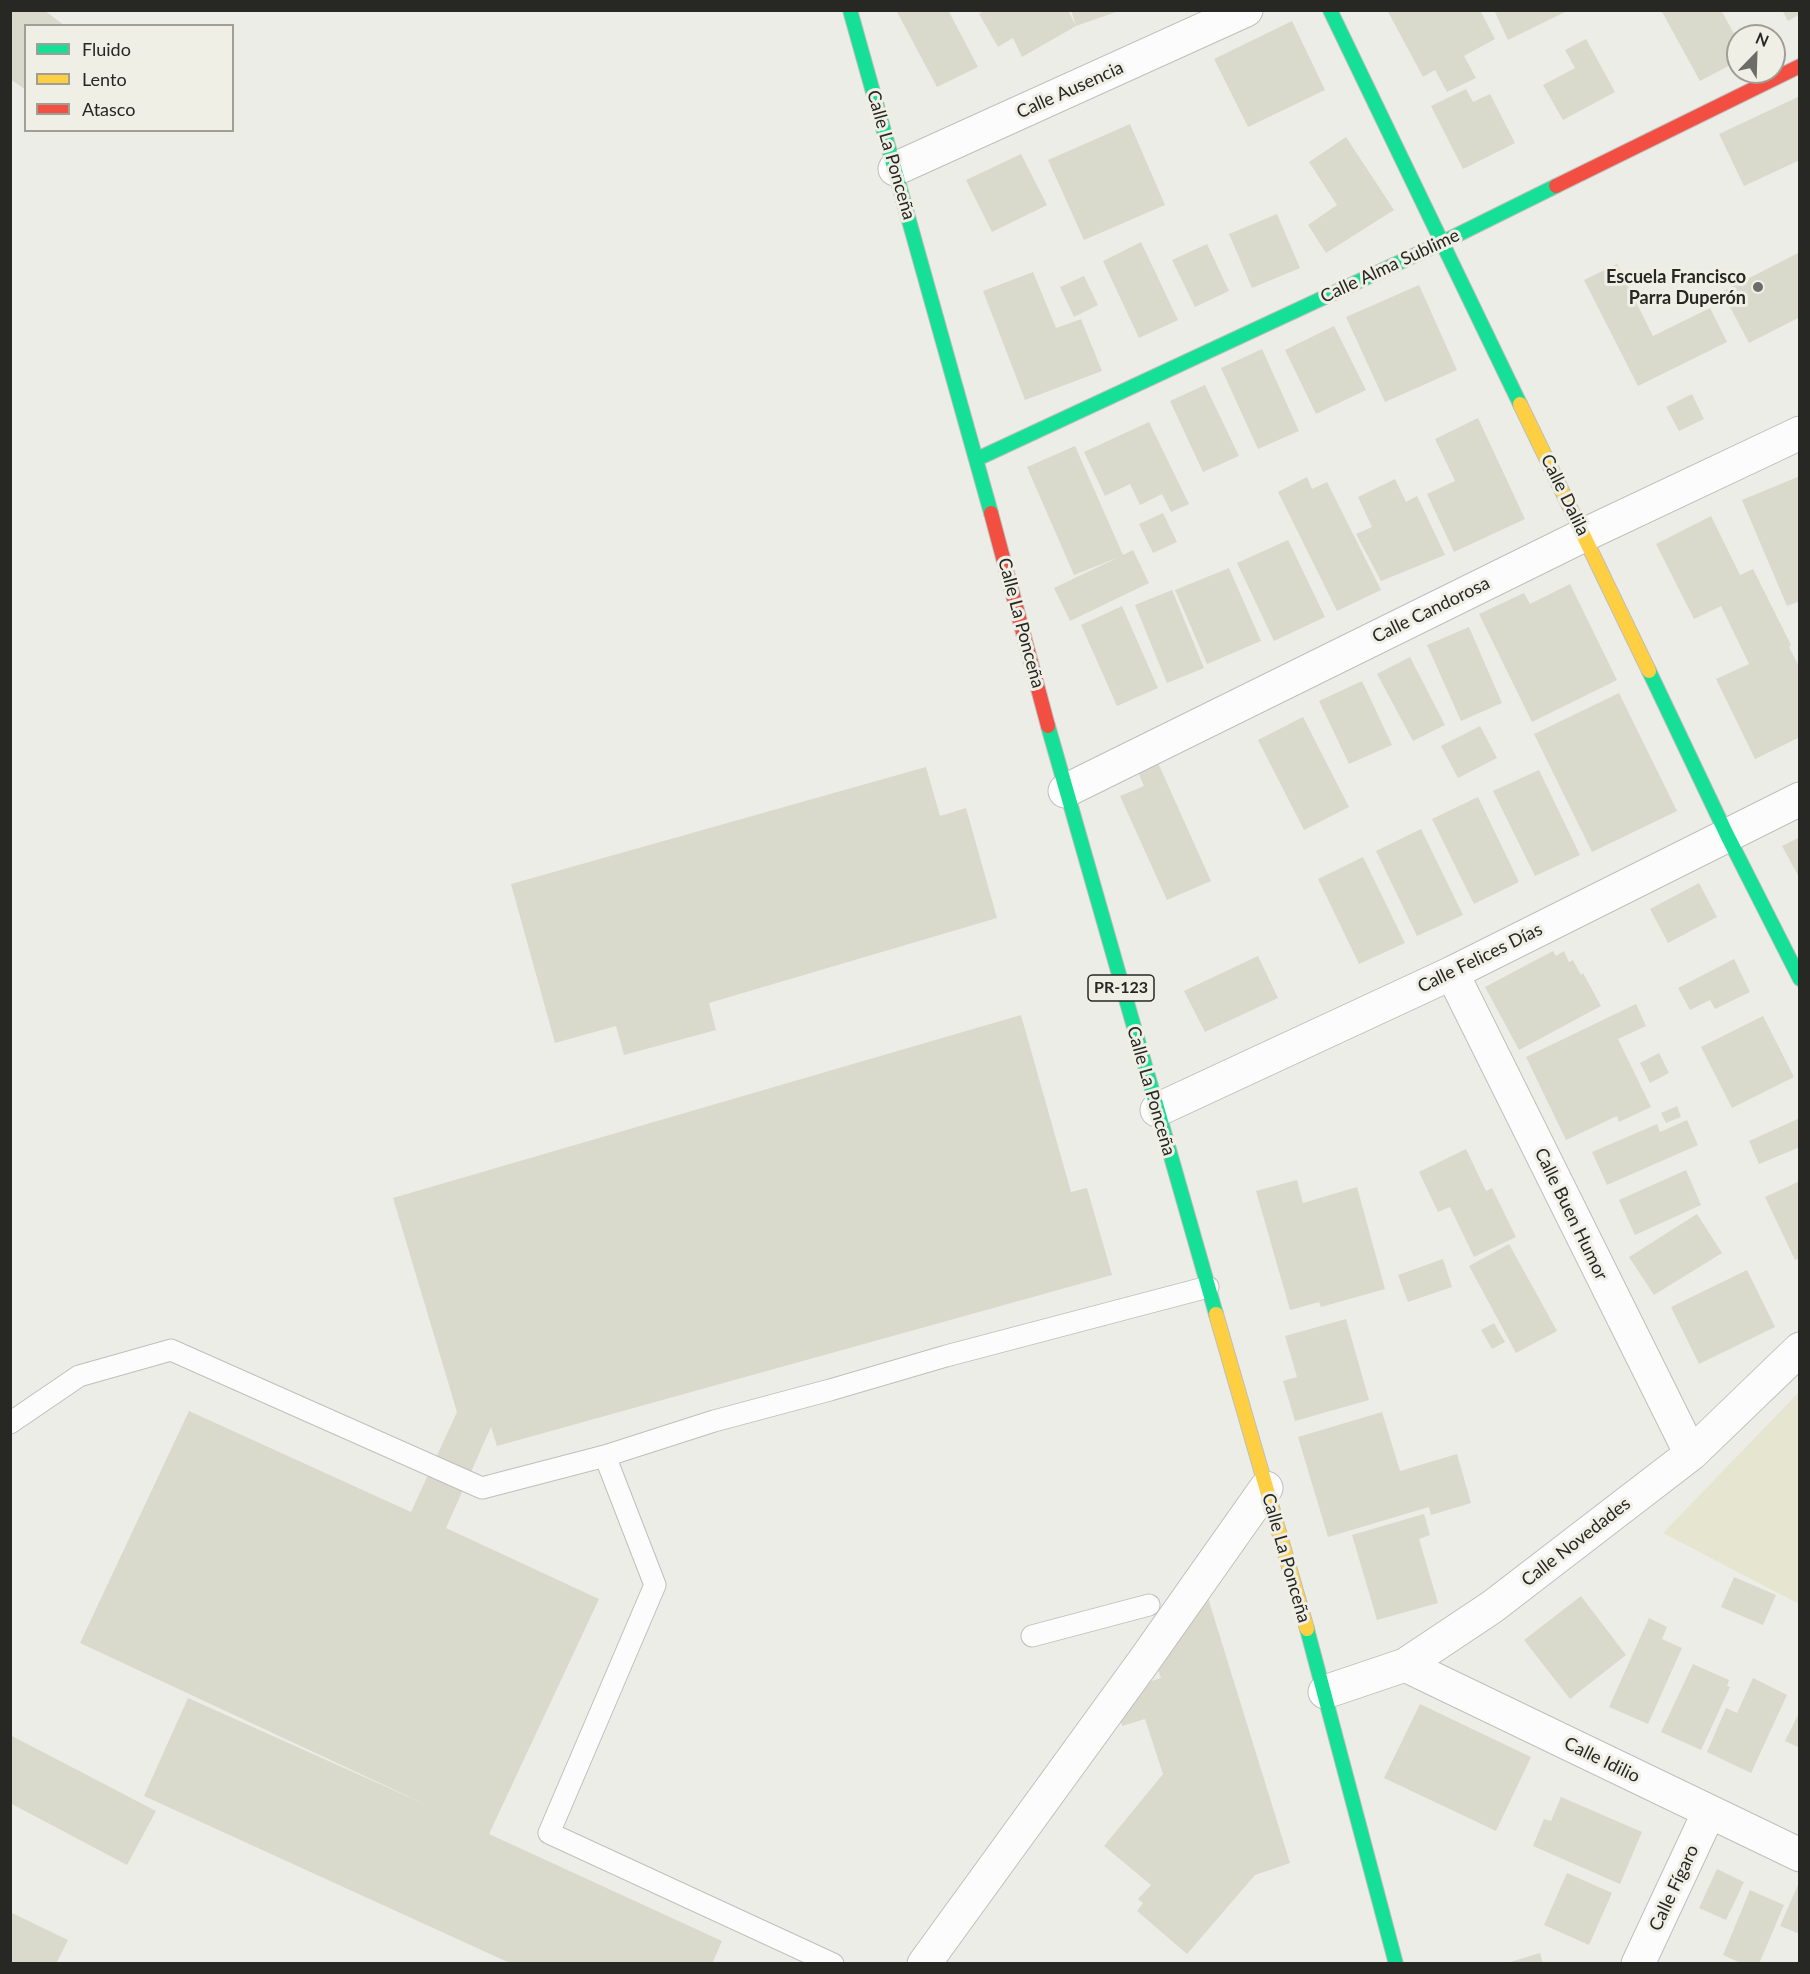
<!DOCTYPE html>
<html>
<head>
<meta charset="utf-8">
<style>
	body { margin:0 }
	#map { position:relative; width:1810px; height:1974px; overflow:hidden; background:#edede8; font-family:Lato,sans-serif }
	canvas { display:block }
	.frame { position:absolute; inset:0; border:12px solid #272724; pointer-events:none }
	.legend { position:absolute; left:24px; top:24px; width:210px; height:108px; box-sizing:border-box; background:#efefe6; border:2px solid #9f9f98; margin:0; padding:8px 10px; list-style:none; font-size:18px; color:#272724 }
	.legend li { display:flex; align-items:center; gap:12px; height:30px }
	.legend b { width:30px; border:2px solid #9f9f98 }
	.north { position:absolute; left:1726px; top:24px; width:60px; height:60px; box-sizing:border-box; background:#efefe6; border:2px solid #9f9f98; border-radius:50%; rotate:23deg; font-size:16px; font-weight:700; line-height:24px; text-align:center; color:#272724 }
	.north::after { content:''; display:block; margin:auto; width:21px; height:27px; background:#6c6c69; clip-path:polygon(50% 0,100% 100%,50% 72%,0 100%) }
</style>
</head>
<body>
<div id="map">
<canvas width="1810" height="1974"></canvas>
<div class="frame"></div>
<ul class="legend">
<li><b style="height:8px;background:#16e098"></b>Fluido</li>
<li><b style="height:8px;background:#ffcf43"></b>Lento</li>
<li><b style="height:8px;background:#f24e42"></b>Atasco</li>
</ul>
<div class="north">N</div>
</div>
<script>
const ctx = document.querySelector('canvas').getContext('2d');
ctx.lineJoin = 'round';
function fill(path, color) { ctx.fillStyle = color; ctx.fill(path, 'evenodd'); }
const shape = rows => new Path2D(rows.map(r => 'M' + r).join(''));
function strokePath(path, color, width, dash) { ctx.strokeStyle = color; ctx.lineWidth = width; ctx.lineCap = dash ? 'butt' : 'round'; ctx.setLineDash(dash || []); ctx.stroke(path); }
function drawText(font, color, halo, rows, align = 'center') {
  ctx.font = font + ' Lato,sans-serif'; ctx.lineWidth = 6; ctx.setLineDash([]); ctx.textBaseline = 'middle'; ctx.strokeStyle = halo; ctx.fillStyle = color; for (const [text, x, y, turn = 0] of rows) {
    ctx.save(); ctx.translate(x, y); ctx.rotate((+turn || 0) * Math.PI / 180); ctx.textAlign = isNaN(turn) ? turn : align; if (halo) ctx.strokeText(text, 0, 0); ctx.fillText(text, 0, 0); ctx.restore();
  }
}
fill(shape([
	[1799,1392,1799,1604,1663,1533]
]), '#e5e5d0');
fill(shape([
	[10,10,44,10,65,26,26,26,26,90,10,79],
	[896,10,948,10,978,67,937,87],
	[986,10,1068,10,1076,26,1022,57,1013,38,998,47,979,14],
	[1071,10,1119,10,1119,11,1076,26],
	[1387,10,1480,10,1495,39,1464,56,1476,78,1447,92,1435,70,1423,77],
	[1494,10,1569,10,1508,40],
	[1661,10,1721,10,1738,41,1738,61,1700,81],
	[1782,10,1800,10,1800,14,1788,21],
	[1292,21,1325,90,1248,127,1214,59],
	[1586,39,1615,92,1563,120,1543,85,1575,68,1565,50],
	[1466,89,1473,102,1490,94,1515,143,1463,169,1431,106],
	[1800,96,1800,160,1744,186,1719,134],
	[1130,124,1165,205,1084,240,1048,160],
	[1346,137,1394,210,1326,253,1308,225,1337,205,1309,162],
	[1021,154,1047,205,992,232,966,180],
	[1277,214,1300,268,1252,288,1229,234],
	[1141,242,1178,320,1139,338,1103,261],
	[1207,244,1229,291,1195,307,1172,260],
	[1800,252,1800,317,1749,343,1722,292],
	[1617,264,1653,336,1710,308,1727,342,1638,386,1584,280],
	[1033,272,1056,328,1081,319,1102,371,1025,400,983,291],
	[1084,276,1098,305,1074,317,1060,287],
	[1419,285,1457,370,1385,402,1346,317],
	[1334,326,1366,390,1316,414,1285,350],
	[1262,349,1299,431,1258,449,1221,368],
	[1205,385,1239,456,1203,472,1170,401],
	[1692,394,1704,419,1679,431,1666,407],
	[1478,418,1525,519,1454,552,1427,494,1455,481,1435,439],
	[1149,422,1189,504,1171,512,1162,494,1140,505,1130,484,1105,496,1084,452],
	[1075,446,1123,555,1133,550,1149,583,1070,621,1054,588,1119,557,1074,575,1027,467],
	[1800,476,1800,601,1787,606,1742,500],
	[1307,477,1312,489,1327,482,1381,590,1337,611,1278,492],
	[1395,479,1406,502,1417,496,1445,555,1381,581,1356,534,1372,527,1358,497],
	[1163,513,1177,542,1153,553,1139,524],
	[1711,516,1740,575,1753,569,1791,645,1789,647,1800,668,1800,737,1755,759,1716,679,1749,664,1721,606,1694,619,1656,544],
	[1288,540,1325,617,1274,641,1237,563],
	[1229,568,1261,641,1207,664,1175,590],
	[1570,584,1617,680,1532,722,1479,614,1524,593,1530,604],
	[1172,590,1204,668,1167,683,1135,605],
	[1122,606,1158,688,1117,706,1081,625],
	[1469,627,1502,703,1461,721,1427,645],
	[1410,657,1445,725,1413,741,1377,674],
	[1362,681,1392,745,1349,764,1319,701],
	[1619,693,1677,811,1592,852,1534,734],
	[1303,717,1349,807,1304,830,1258,740],
	[1480,726,1497,758,1458,778,1441,746],
	[1158,763,1211,881,1167,900,1120,796,1144,786,1138,772],
	[926,767,940,816,966,808,997,918,709,1003,716,1030,624,1055,616,1026,555,1043,511,884],
	[1539,770,1580,855,1535,876,1493,791],
	[1478,797,1519,882,1474,904,1432,819],
	[1421,829,1463,915,1417,936,1376,851],
	[1800,837,1800,879,1782,846],
	[1363,857,1405,943,1359,964,1318,879],
	[1699,883,1717,917,1668,943,1650,909],
	[1553,951,1556,956,1564,951,1569,962,1573,960,1581,975,1583,973,1601,1006,1519,1050,1485,987],
	[1258,956,1278,998,1205,1032,1184,991],
	[1734,959,1750,992,1715,1009,1710,1000,1690,1010,1678,988],
	[1636,1004,1646,1026,1618,1039,1651,1107,1619,1122,1617,1116,1566,1140,1526,1057],
	[1021,1015,1071,1192,1087,1188,1112,1275,497,1446,491,1427,446,1528,599,1599,489,1834,722,1941,712,1964,512,1964,144,1796,188,1698,429,1806,80,1643,189,1411,411,1512,457,1412,393,1198],
	[1763,1016,1794,1077,1732,1108,1701,1047],
	[1659,1053,1669,1073,1650,1083,1640,1063],
	[1677,1106,1681,1117,1666,1123,1661,1113],
	[1800,1118,1800,1147,1759,1164,1749,1141],
	[1687,1120,1698,1145,1607,1185,1592,1152,1657,1124,1660,1132],
	[1466,1149,1486,1191,1492,1188,1516,1237,1474,1257,1450,1207,1438,1212,1419,1172],
	[1686,1170,1701,1205,1635,1235,1619,1200],
	[1297,1180,1303,1203,1357,1187,1385,1289,1321,1307,1319,1302,1290,1310,1256,1191],
	[1800,1181,1800,1258,1795,1260,1765,1197],
	[1697,1214,1722,1253,1654,1295,1629,1257],
	[1509,1244,1557,1331,1516,1353,1469,1266],
	[1443,1259,1452,1287,1408,1302,1398,1275],
	[1747,1270,1775,1327,1699,1364,1671,1307],
	[1346,1319,1369,1400,1295,1421,1283,1381,1297,1377,1285,1336],
	[1494,1323,1505,1342,1492,1349,1481,1330],
	[1382,1412,1400,1471,1457,1454,1471,1503,1431,1515,1429,1507,1328,1537,1298,1437],
	[1424,1514,1430,1535,1419,1539,1438,1603,1377,1620,1352,1535],
	[1734,1577,1776,1595,1763,1625,1721,1607],
	[1204,1585,1290,1863,1255,1875,1187,1954,1137,1911,1143,1903,1138,1899,1151,1885,1104,1846,1163,1774,1145,1719,1122,1726,1112,1693,1161,1678,1153,1655],
	[1581,1596,1626,1655,1570,1699,1524,1640],
	[1649,1618,1667,1627,1662,1639,1682,1648,1648,1724,1609,1707],
	[1693,1664,1729,1680,1727,1686,1730,1687,1701,1750,1661,1732],
	[1753,1678,1787,1695,1751,1773,1707,1752,1726,1708,1737,1713],
	[1420,1704,1531,1757,1496,1831,1384,1778],
	[1800,1711,1800,1748,1785,1741],
	[12,1736,156,1811,127,1865,10,1803],
	[1561,1797,1642,1832,1620,1884,1533,1846,1544,1819,1551,1821],
	[1717,1869,1744,1882,1726,1920,1699,1908],
	[1567,1873,1612,1893,1589,1945,1544,1925],
	[1800,1880,1800,1934,1780,1926],
	[1750,1890,1784,1905,1759,1964,1743,1964,1723,1955],
	[10,1912,68,1940,56,1964,10,1964],
	[1540,1953,1543,1964,1507,1964,1507,1963]
]), '#d9d9cc');
const lane = shape([
	[10,1423,79,1376,171,1350,482,1488,605,1456,714,1421,830,1390,946,1356,1208,1287],
	[605,1456,655,1585,549,1833,833,1964],
	[1032,1636,1149,1605]
]);
const street = shape([
	[895,169,1246,10],
	[1065,791,1584,535,1800,433],
	[1452,973,1691,1454],
	[1157,1110,1452,973,1800,799],
	[1405,1665,1800,1855],
	[1325,1692,1405,1665,1492,1607,1691,1454,1800,1349],
	[924,1964,1144,1661,1266,1488],
	[1638,1964,1709,1812]
]);
const fast = shape([
	[850,10,991,513],
	[1330,10,1520,404],
	[977,459,1441,243,1556,186],
	[1649,671,1727,835,1800,979],
	[1048,726,1216,1314],
	[1307,1629,1396,1964]
]);
const slow = shape([
	[1520,404,1649,671],
	[1216,1314,1307,1629]
]);
const jam = shape([
	[1556,186,1800,66],
	[991,513,1048,726]
]);
strokePath(lane, '#bfbfbb', 23);
strokePath(street, '#bfbfbb', 35);
strokePath(fast, '#bfbfbb', 16);
strokePath(slow, '#bfbfbb', 16);
strokePath(jam, '#bfbfbb', 16);
strokePath(lane, '#fcfcfc', 21);
strokePath(street, '#fcfcfc', 33);
strokePath(fast, '#16e098', 14);
strokePath(slow, '#ffcf43', 14);
strokePath(jam, '#f24e42', 14);
for (const [x, y, r, color] of [
	[1758,287,6,"#6c6c69"]
]) { const dot = new Path2D(); dot.arc(x, y, r, 0, 2 * Math.PI); ctx.fillStyle = color; ctx.fill(dot); strokePath(dot, '#efefe6', 2); }
for (const [x, y, w] of [
	[1121,988,66]
]) { const box = new Path2D(); box.roundRect(x - w / 2, y - 13, w, 26, 4.5); ctx.fillStyle = '#efefe6'; ctx.fill(box); strokePath(box, '#272724', 1.5); }
drawText('bold 16px', '#272724', null, [
	["PR-123",1121,988]
]);
drawText('18px', '#272724', '#efefe6', [
	["Calle Ausencia",1070,90,-24],
	["Calle La Ponceña",891,155,74],
	["Calle Alma Sublime",1390,266,-25],
	["Calle Dalila",1565,495,64],
	["Calle Candorosa",1431,610,-26],
	["Calle La Ponceña",1021,623,75],
	["Calle Felices Días",1480,958,-26],
	["Calle La Ponceña",1151,1091,74],
	["Calle Buen Humor",1571,1214,64],
	["Calle Novedades",1576,1542,-38],
	["Calle La Ponceña",1286,1558,74],
	["Calle Idilio",1602,1760,26],
	["Calle Fígaro",1674,1888,-65]
]);
drawText('bold 18px', '#272724', '#efefe6', [
	["Escuela Francisco",1746,277],
	["Parra Duperón",1746,298]
], 'right');
</script>
</body>
</html>
